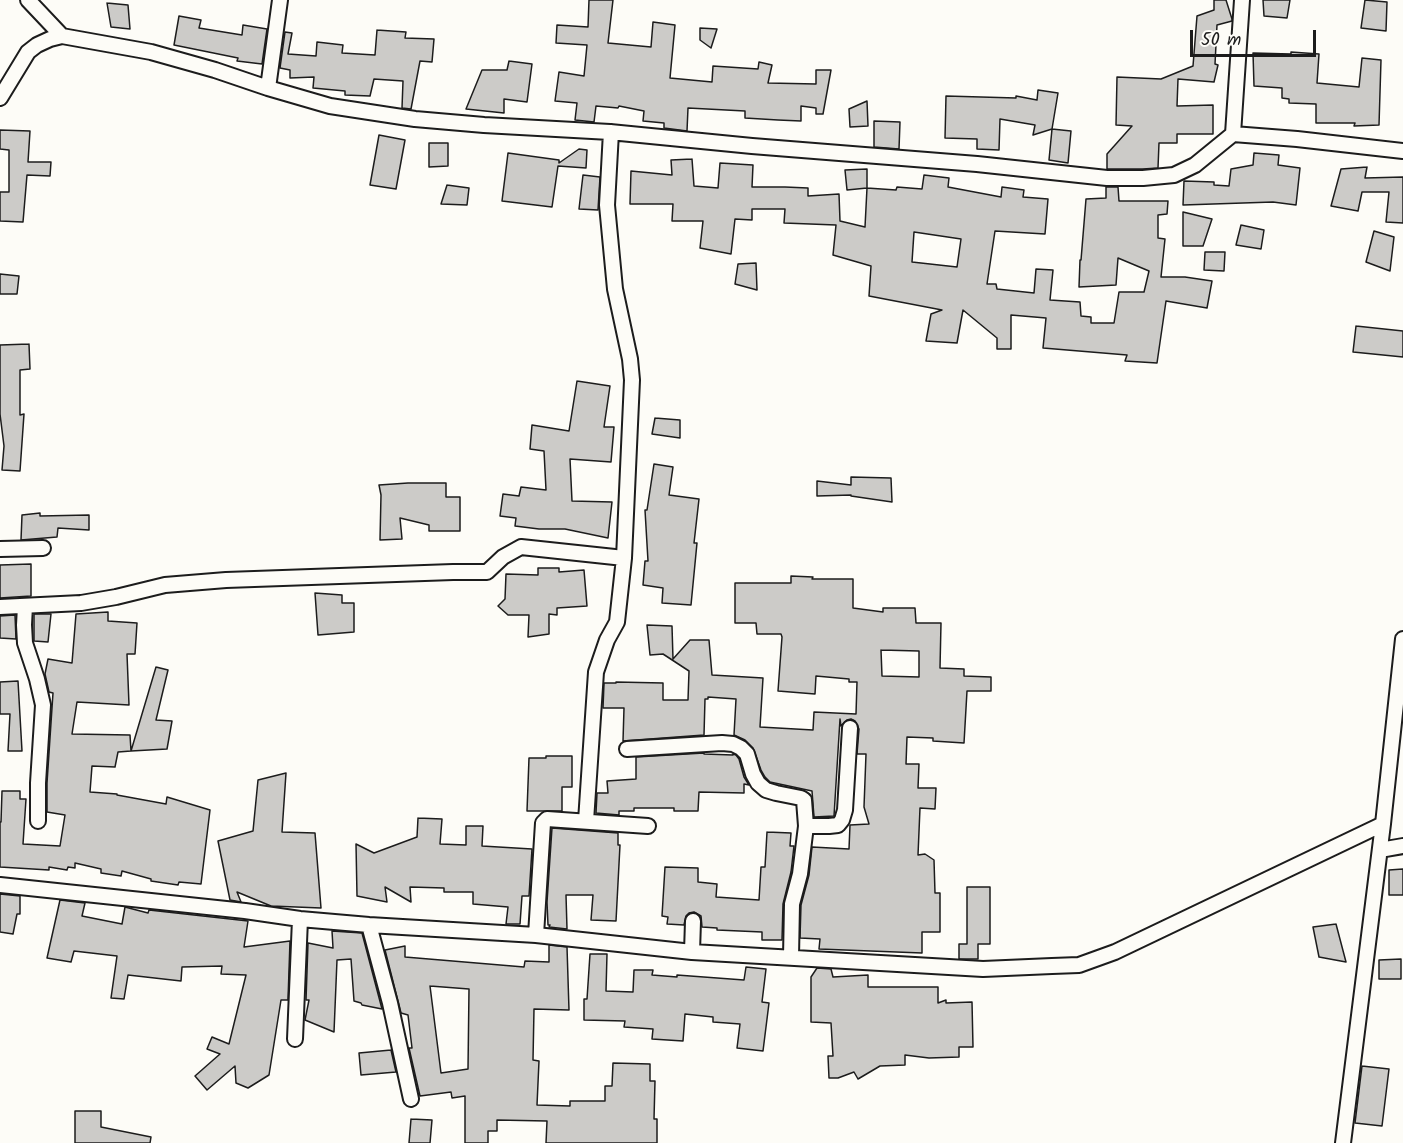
<!DOCTYPE html>
<html>
<head>
<meta charset="utf-8">
<style>
	body { margin:0 }
	#map { position:relative; width:1403px; height:1143px; overflow:hidden; background:#fdfcf7; font-family:Kalam,sans-serif }
	canvas { display:block }
	.scale { position:absolute; left:1190px; top:30px; width:126px; height:27px; box-sizing:border-box; border:3px solid #1c1c1c; border-top:0; padding-left:8px; font-size:18px; line-height:21px; white-space:nowrap; color:#1c1c1c; -webkit-text-stroke:4px #fdfcf7; paint-order:stroke }
</style>
</head>
<body>
<div id="map">
<canvas width="1403" height="1143"></canvas>
<div class="scale">50 m</div>
</div>
<script>
const ctx = document.querySelector('canvas').getContext('2d');
ctx.lineJoin = 'round';
function fill(path, color) { ctx.fillStyle = color; ctx.fill(path, 'evenodd'); }
const shape = rows => new Path2D(rows.map(r => 'M' + r).join(''));
function strokePath(path, color, width, dash) { ctx.strokeStyle = color; ctx.lineWidth = width; ctx.lineCap = dash ? 'butt' : 'round'; ctx.setLineDash(dash || []); ctx.stroke(path); }
const building = shape([
	[589,0,613,0,608,43,651,47,653,22,675,25,670,78,712,82,713,66,758,69,759,62,772,65,768,83,816,84,816,70,831,70,823,114,816,114,816,108,801,106,801,121,778,120,745,118,745,111,688,108,687,131,664,128,664,123,643,121,644,111,619,106,618,108,596,106,594,122,575,120,577,103,555,101,559,72,584,76,587,45,556,43,557,25,588,27,589,0],
	[1214,0,1226,0,1232,19,1232,21,1217,25,1215,64,1218,65,1214,82,1178,79,1177,106,1213,105,1213,134,1177,134,1177,143,1159,143,1158,168,1143,169,1107,169,1107,154,1132,126,1116,125,1117,77,1161,79,1193,66,1197,16,1214,10,1214,0],
	[1263,0,1290,0,1287,18,1264,16,1263,0],
	[1365,0,1387,2,1386,31,1361,28,1365,0],
	[107,3,128,5,130,29,111,27,107,3],
	[179,16,201,20,199,28,242,35,243,25,267,29,262,64,237,61,238,58,174,45,179,16],
	[700,28,717,29,711,48,700,40,700,28],
	[377,30,406,32,405,38,434,39,432,62,420,61,411,109,402,108,403,81,374,79,370,96,345,95,345,91,313,88,314,77,290,78,290,70,280,68,285,32,292,33,288,54,316,56,317,42,343,45,342,53,375,55,377,30],
	[1291,52,1319,54,1317,83,1359,87,1362,58,1381,60,1379,125,1354,126,1355,123,1316,123,1316,104,1289,103,1289,99,1282,98,1282,88,1254,86,1253,53,1291,54,1291,52],
	[509,61,532,64,527,102,504,99,504,113,466,109,482,70,507,70,509,61],
	[1038,90,1058,93,1052,129,1033,135,1035,125,1000,119,999,150,977,149,977,139,945,138,946,96,1016,98,1016,96,1037,100,1038,90],
	[867,101,868,126,850,127,849,109,867,101],
	[874,121,900,122,899,149,874,147,874,121],
	[1052,129,1071,131,1068,163,1049,160,1052,129],
	[0,130,30,131,28,162,51,162,50,176,27,175,23,222,0,221,0,192,9,192,9,150,0,149,0,130],
	[379,135,405,140,396,189,370,185,379,135],
	[429,143,448,143,448,166,429,167,429,143],
	[579,149,587,150,586,168,558,166,552,207,502,201,508,153,559,160,559,163,579,149],
	[1254,153,1279,155,1278,165,1300,168,1296,205,1273,202,1183,205,1184,181,1214,182,1214,185,1229,186,1231,169,1253,165,1254,153],
	[692,159,694,186,718,188,720,163,753,165,752,187,785,187,808,188,808,196,839,194,840,221,865,227,867,188,896,190,897,187,922,189,924,175,949,178,948,187,1001,197,1002,187,1024,190,1023,197,1048,199,1045,234,995,231,987,284,996,284,997,289,1034,293,1036,269,1053,270,1050,300,1080,302,1081,316,1091,317,1091,323,1114,323,1119,292,1144,292,1149,271,1118,258,1116,285,1079,287,1080,260,1081,260,1086,199,1106,198,1106,187,1118,187,1119,201,1168,201,1167,214,1158,215,1158,238,1165,239,1161,277,1185,277,1212,281,1207,308,1166,301,1157,363,1125,361,1127,355,1043,348,1046,318,1011,315,1011,349,997,349,997,338,963,310,957,343,926,341,931,314,942,310,869,296,871,266,833,255,836,225,784,223,785,209,752,209,752,220,735,219,731,254,700,248,703,221,672,221,673,204,630,204,631,171,672,175,671,160,692,159],
	[914,232,961,239,957,267,912,262,914,232],
	[1367,167,1365,178,1403,177,1403,223,1386,222,1389,192,1362,192,1358,211,1331,206,1341,169,1367,167],
	[867,169,867,188,847,190,845,170,867,169],
	[583,175,600,177,598,210,579,209,583,175],
	[447,185,469,188,467,205,441,204,447,185],
	[1183,212,1212,219,1203,246,1183,246,1183,212],
	[1241,225,1264,230,1261,249,1236,245,1241,225],
	[1374,231,1394,237,1390,271,1366,262,1374,231],
	[1205,252,1225,252,1224,271,1204,270,1205,252],
	[756,263,757,290,735,284,738,264,756,263],
	[0,274,19,276,17,294,0,294,0,274],
	[1356,326,1403,331,1403,357,1353,352,1356,326],
	[29,344,30,369,20,370,20,415,24,414,20,471,2,470,4,446,0,414,0,345,29,344],
	[577,381,610,386,604,427,614,427,611,462,570,459,572,501,612,502,608,538,565,529,539,529,515,526,516,518,500,516,503,494,519,496,521,487,546,490,544,451,530,449,532,425,569,431,577,381],
	[655,418,680,420,680,438,652,434,655,418],
	[654,464,673,467,669,495,699,499,694,543,697,543,691,605,662,603,663,588,643,585,645,561,648,561,645,510,647,510,654,464],
	[851,477,891,478,892,502,851,496,851,495,817,496,817,481,851,485,851,477],
	[408,483,446,483,446,497,460,497,460,531,429,531,429,525,400,518,402,539,380,540,381,495,379,485,408,483],
	[40,513,40,516,89,515,89,530,58,528,57,537,21,540,22,515,40,513],
	[31,564,31,596,0,598,0,565,31,564],
	[538,568,559,568,559,572,584,570,587,606,557,608,557,615,549,614,549,634,528,637,529,615,508,615,498,606,505,599,506,574,538,575,538,568],
	[791,576,813,577,812,579,853,579,853,608,883,612,883,608,915,608,916,623,941,623,940,668,964,669,964,676,991,677,991,691,967,691,964,743,933,741,933,738,907,737,906,764,919,764,918,788,936,788,935,809,920,808,918,855,925,854,934,860,935,893,940,893,940,932,922,932,922,953,819,949,820,939,800,938,801,905,809,875,812,847,849,849,850,825,869,824,864,807,866,754,857,754,859,729,855,721,851,719,847,720,841,726,840,719,834,816,814,817,812,791,770,782,765,777,761,770,753,748,745,740,734,735,736,699,708,697,708,699,705,699,704,735,623,741,624,708,603,708,604,683,616,683,616,682,663,683,663,700,688,700,689,671,663,654,650,655,647,625,672,626,673,659,690,640,709,640,712,675,763,678,760,727,813,730,814,712,856,714,857,682,849,682,849,679,816,676,815,694,778,691,782,637,781,634,757,634,756,623,735,623,735,583,791,583,791,576],
	[881,650,919,651,919,677,882,676,881,650],
	[315,593,342,595,342,603,354,603,354,632,318,635,315,593],
	[108,612,108,621,137,623,135,654,127,654,129,705,77,702,72,734,130,735,131,751,118,752,115,767,92,766,90,792,117,794,117,795,166,804,167,797,210,810,201,884,179,882,178,885,151,881,151,879,122,871,121,876,101,873,101,869,75,863,75,868,68,867,67,870,49,867,49,870,0,867,0,822,1,822,2,791,20,791,20,799,26,799,23,844,60,846,65,815,47,812,47,783,53,693,49,692,45,674,48,659,72,663,76,614,108,612],
	[34,614,51,614,48,642,34,641,34,614],
	[15,615,16,639,0,638,0,616,15,615],
	[156,667,168,670,156,720,172,721,167,749,131,751,156,667],
	[18,681,22,751,8,751,10,714,0,714,0,682,18,681],
	[704,753,704,754,733,755,733,754,736,755,739,759,744,777,749,785,744,784,744,793,699,792,698,811,674,811,674,808,634,808,634,811,619,811,619,815,596,813,597,793,608,793,607,781,636,779,636,757,704,753],
	[546,756,572,756,572,787,562,787,562,811,527,811,529,758,546,758,546,756],
	[286,773,282,832,315,833,321,908,271,906,237,892,241,902,230,900,218,841,253,831,258,780,286,773],
	[418,818,442,819,440,844,466,845,466,826,483,826,482,846,532,849,529,896,522,896,520,924,506,924,508,907,473,904,473,892,444,892,444,888,410,887,411,902,385,887,387,902,357,896,356,844,374,853,417,837,418,818],
	[552,828,618,833,618,845,620,845,616,921,591,920,593,895,566,895,567,929,549,927,550,925,548,925,547,902,552,828],
	[767,832,791,833,790,846,794,846,791,872,783,904,782,940,762,940,762,932,717,930,717,928,702,927,701,916,694,912,689,913,686,916,684,925,667,924,668,917,662,916,665,867,698,868,698,882,717,884,716,897,759,900,761,867,765,867,767,832],
	[1403,869,1403,895,1389,895,1389,870,1403,869],
	[967,887,990,887,990,944,978,944,978,959,959,959,959,944,967,944,967,887],
	[0,894,20,896,20,914,17,914,13,934,0,932,0,894],
	[60,900,85,903,82,916,122,924,125,907,148,913,149,910,248,921,244,947,290,941,288,1000,281,1000,269,1075,248,1088,236,1083,235,1066,207,1090,195,1076,220,1054,207,1049,212,1037,229,1044,246,975,221,974,222,966,182,967,181,981,128,975,124,999,111,998,117,956,74,951,71,962,47,958,60,900],
	[1336,924,1346,962,1319,957,1313,927,1336,924],
	[332,931,362,933,382,1009,362,1005,361,1003,354,1001,351,959,337,960,334,1032,305,1020,309,1000,306,1000,308,943,333,948,332,931],
	[549,945,567,947,569,1010,534,1009,533,1060,539,1061,537,1105,570,1106,570,1101,605,1101,605,1086,612,1086,613,1063,650,1064,650,1081,655,1081,654,1119,657,1119,657,1143,546,1143,547,1121,497,1120,497,1131,488,1131,488,1143,465,1143,465,1096,452,1098,451,1092,420,1096,409,1048,412,1048,408,1015,401,1013,385,950,405,946,405,957,524,967,525,961,549,962,549,945],
	[430,986,469,989,468,1069,441,1073,430,986],
	[590,954,607,954,606,991,633,992,634,970,653,970,652,975,677,977,677,975,744,980,746,967,766,969,762,1002,769,1003,763,1051,737,1048,740,1024,713,1022,713,1017,685,1014,683,1041,652,1039,653,1029,624,1027,625,1021,584,1020,584,999,587,999,590,954],
	[1401,959,1401,979,1379,979,1379,960,1401,959],
	[817,968,831,969,833,977,868,975,868,987,938,987,938,1003,946,1000,946,1003,972,1002,973,1047,959,1047,959,1057,929,1058,905,1055,905,1065,880,1066,858,1079,854,1072,838,1078,829,1078,828,1056,833,1056,831,1023,811,1022,811,977,817,968],
	[391,1050,396,1072,361,1075,359,1053,391,1050],
	[1362,1066,1389,1069,1382,1126,1355,1123,1362,1066],
	[75,1111,101,1111,101,1127,151,1137,150,1143,75,1143,75,1111],
	[411,1119,432,1120,430,1143,409,1143,411,1119]
]);
fill(building, '#cccbc8');
strokePath(building, '#1c1c1c', 1.5);
const minor = shape([
	[28,0,62,36],
	[268,88,280,0],
	[0,98,28,52,37,45,50,39,62,36,151,52,215,70,268,88,330,106,415,119,484,125,610,132,752,146,977,164,1107,178,1143,178,1174,175,1195,165,1233,134,1297,139,1403,151],
	[1233,134,1242,0],
	[0,549,43,548],
	[25,606,24,625,25,643,37,679,43,705,38,783,38,821],
	[0,607,81,603,116,597,165,585,226,580,453,572,487,572,503,557,521,547,624,558],
	[627,749,722,743,733,744,741,748,747,754,753,774,758,783,766,790,776,793,801,798,804,800,806,826],
	[586,821,596,672,607,640,617,622,624,558,632,380,630,359,615,289,607,205,611,132],
	[1380,850,1403,846],
	[0,885,245,911,300,919,369,925,536,935,692,952,983,969,1052,966,1079,965,1115,952,1383,824],
	[369,925,390,1003,411,1099],
	[536,935,543,823,547,819,648,826],
	[692,952,693,921],
	[791,957,792,904,800,874,806,826,829,826,838,825,842,820,845,810,850,728],
	[295,1039,300,919],
	[1343,1143,1383,824,1403,639]
]);
strokePath(minor, '#1c1c1c', 18);
strokePath(minor, '#fdfcf7', 14);
</script>
</body>
</html>
